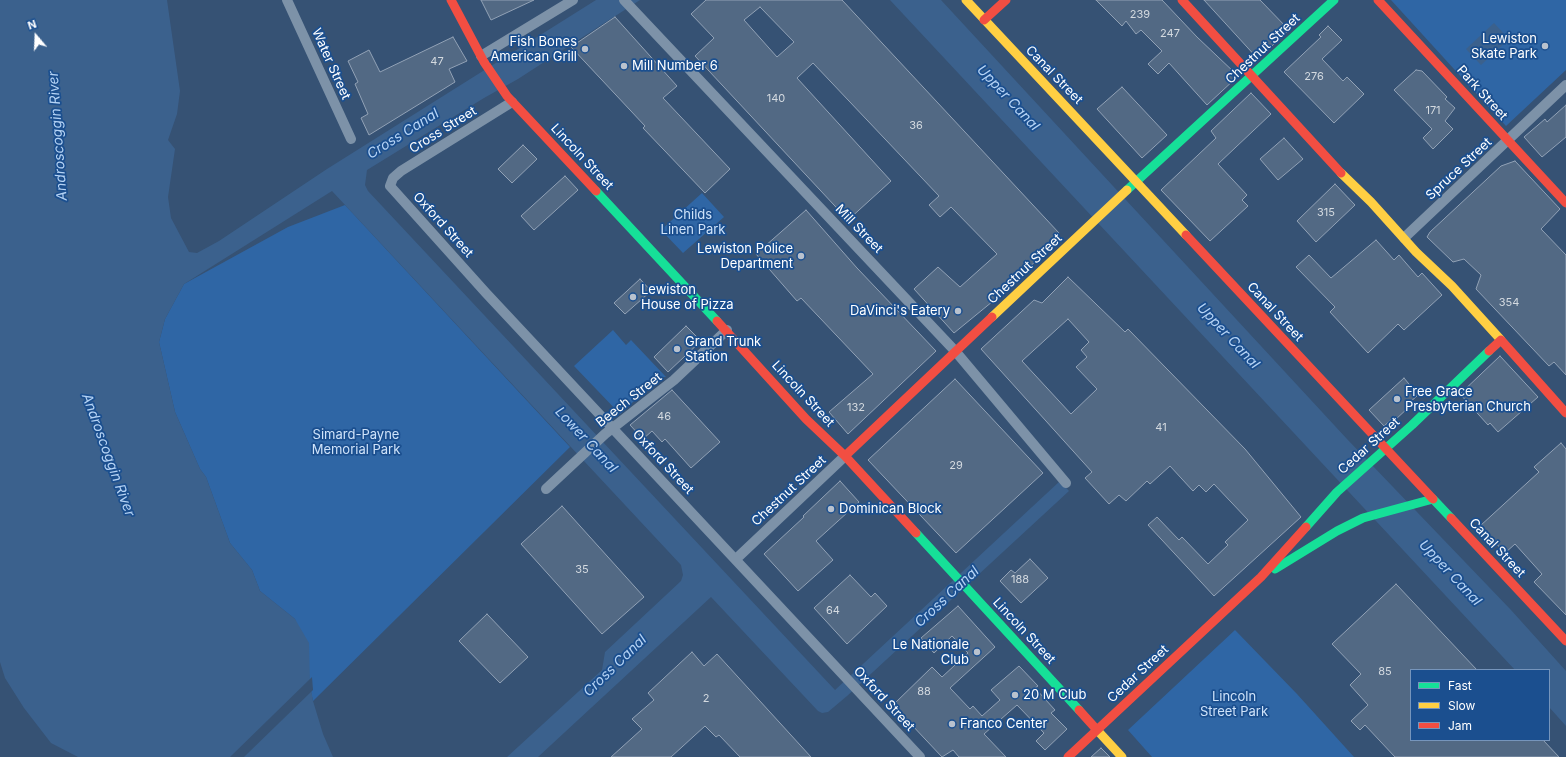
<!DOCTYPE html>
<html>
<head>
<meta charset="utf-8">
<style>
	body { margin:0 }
	#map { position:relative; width:1566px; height:757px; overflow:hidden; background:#365274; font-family:Inter,sans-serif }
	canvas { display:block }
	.legend { position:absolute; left:1410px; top:669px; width:140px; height:72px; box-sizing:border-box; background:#1b4f8f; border:1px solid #7695bc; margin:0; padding:5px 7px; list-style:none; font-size:12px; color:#fff }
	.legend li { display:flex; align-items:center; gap:8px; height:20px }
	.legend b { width:20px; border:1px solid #7695bc }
	.north { position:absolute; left:16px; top:16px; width:40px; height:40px; -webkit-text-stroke:3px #1b4f8f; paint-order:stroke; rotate:341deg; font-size:11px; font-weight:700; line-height:16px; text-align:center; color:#fff }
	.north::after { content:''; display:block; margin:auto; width:14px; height:18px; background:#fff; clip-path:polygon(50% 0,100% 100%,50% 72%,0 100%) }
</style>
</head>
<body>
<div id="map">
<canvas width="1566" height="757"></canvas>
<ul class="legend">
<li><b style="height:5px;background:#16e098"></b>Fast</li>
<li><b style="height:5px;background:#ffcf43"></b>Slow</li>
<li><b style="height:5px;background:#f24e42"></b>Jam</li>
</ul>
<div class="north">N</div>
</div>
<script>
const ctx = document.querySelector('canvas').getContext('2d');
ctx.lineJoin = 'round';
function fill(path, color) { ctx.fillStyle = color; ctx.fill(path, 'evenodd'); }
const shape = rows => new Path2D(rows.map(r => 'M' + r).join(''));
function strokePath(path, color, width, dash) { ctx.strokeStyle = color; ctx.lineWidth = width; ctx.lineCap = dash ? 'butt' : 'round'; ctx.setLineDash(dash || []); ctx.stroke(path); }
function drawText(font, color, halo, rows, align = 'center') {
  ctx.font = font + ' Inter,sans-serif'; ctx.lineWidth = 3.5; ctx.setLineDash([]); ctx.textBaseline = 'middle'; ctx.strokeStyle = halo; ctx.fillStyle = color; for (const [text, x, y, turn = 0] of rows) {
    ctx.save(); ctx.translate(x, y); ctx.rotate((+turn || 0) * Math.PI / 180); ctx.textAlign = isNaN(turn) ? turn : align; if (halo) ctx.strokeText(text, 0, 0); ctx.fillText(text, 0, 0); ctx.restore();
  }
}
fill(shape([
	[1391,0,1566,0,1566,70,1506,126],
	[702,193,724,217,683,253,661,230],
	[345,205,570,447,313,701,295,619,260,591,252,570,230,543,206,477,200,469,175,412,159,342,165,319,184,284,288,227],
	[613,330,626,345,631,340,666,377,660,377,620,414,574,366],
	[1235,630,1297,694,1354,757,1152,757,1128,730]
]), '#2f66a5');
fill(shape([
	[0,0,167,0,180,91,177,114,168,140,175,149,168,197,171,218,189,252,197,253,219,241,327,169,596,0,640,0,518,79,484,98,367,170,365,185,368,191,835,690,1060,481,1069,491,847,696,828,712,822,713,818,711,711,597,538,757,507,757,602,670,605,652,681,581,683,575,681,565,332,191,184,284,165,319,159,342,175,412,200,469,206,477,230,543,252,570,260,591,295,619,309,643,310,683,313,701,323,734,333,757,78,757,51,743,24,708,5,678,0,662],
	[890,0,941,0,1347,439,1511,610,1566,671,1566,726,1549,707,1549,670,1515,670],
	[1494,23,1509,39,1481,65,1466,49]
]), '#3b618d');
fill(shape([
	[312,677,313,690,244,757,230,757]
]), '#365274');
const building = shape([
	[481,0,534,0,491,20,481,0],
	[706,0,842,0,1059,233,1020,279,954,333,914,289,938,267,960,287,997,254,951,207,940,217,929,205,939,196,813,63,797,78,891,181,848,220,695,56,714,38,691,14,706,0],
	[760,7,794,42,777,57,744,20,760,7],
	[1096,0,1162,0,1197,37,1236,74,1236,78,1207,105,1169,63,1158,74,1148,64,1162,51,1141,30,1136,34,1126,21,1122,26,1096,0],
	[1204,0,1260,0,1289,30,1258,59,1204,0],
	[615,17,677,86,663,98,730,169,705,193,643,128,645,126,571,47,615,17],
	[1328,26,1342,40,1322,59,1343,81,1347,77,1364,94,1334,123,1284,72,1321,37,1319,35,1328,26],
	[453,37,467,61,449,69,455,82,369,135,361,118,368,114,355,84,358,82,348,61,369,50,380,72,453,37],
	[1416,70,1422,71,1447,97,1445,99,1455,108,1445,121,1453,129,1433,149,1423,138,1432,129,1394,90,1416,70],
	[1122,87,1167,135,1142,158,1097,109,1122,87],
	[1251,93,1271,114,1218,164,1247,195,1242,200,1248,206,1210,241,1161,190,1216,138,1211,131,1251,93],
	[1566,105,1566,137,1542,157,1524,137,1545,119,1547,122,1566,105],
	[1284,138,1303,159,1278,180,1260,159,1284,138],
	[523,145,537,159,512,183,498,169,523,145],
	[1515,161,1560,209,1541,229,1566,255,1566,375,1554,362,1549,366,1476,289,1481,275,1464,259,1453,262,1427,237,1430,232,1501,166,1515,161],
	[565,176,578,190,534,230,521,216,565,176],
	[1335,184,1355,205,1316,242,1297,221,1335,184],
	[806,210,857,268,936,351,848,434,829,412,873,374,801,298,797,301,756,254,806,210],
	[1376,240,1394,260,1399,255,1418,277,1422,273,1442,295,1404,330,1398,324,1368,353,1330,312,1335,307,1296,267,1309,255,1331,278,1376,240],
	[1068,277,1125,332,1128,329,1245,449,1301,517,1214,596,1148,525,1157,517,1179,540,1182,537,1208,564,1228,545,1225,542,1248,520,1214,484,1206,492,1199,485,1193,491,1170,466,1150,484,1147,481,1126,501,1119,495,1109,504,1085,478,1092,472,981,349,1034,300,1042,303,1068,277],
	[1068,319,1089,342,1081,350,1087,357,1076,367,1097,389,1071,414,1022,361,1068,319],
	[640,279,651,291,625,314,614,303,640,279],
	[686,326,701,341,668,372,654,357,686,326],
	[1500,356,1538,397,1498,432,1490,423,1488,425,1460,394,1500,356],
	[1404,378,1418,395,1408,404,1410,406,1394,421,1392,419,1384,426,1369,410,1404,378],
	[955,379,1043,473,956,553,868,460,955,379],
	[672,390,720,442,691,468,665,439,662,442,652,431,643,439,630,425,672,390],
	[1561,443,1566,449,1566,615,1534,582,1542,574,1515,544,1505,553,1480,526,1539,472,1534,467,1561,443],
	[840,481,859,502,816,541,833,560,798,591,764,554,804,517,803,516,840,481],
	[562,506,644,597,602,634,521,544,562,506],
	[1030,559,1048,578,1021,603,1000,581,1011,570,1015,573,1030,559],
	[850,575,871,597,875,593,887,606,847,644,814,608,850,575],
	[1396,584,1477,670,1411,670,1411,740,1543,740,1559,757,1395,757,1365,725,1360,730,1351,721,1368,705,1350,685,1361,674,1332,644,1396,584],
	[958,606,995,647,950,688,970,709,973,706,982,716,1000,700,991,690,1019,666,1038,686,1035,688,1055,710,1051,713,1067,729,1045,750,1036,741,1044,733,1017,705,984,734,1006,757,959,757,953,750,942,757,893,705,932,667,942,677,968,653,952,636,934,653,921,638,958,606],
	[487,614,528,657,500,683,459,641,487,614],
	[692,652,704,666,717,654,811,757,740,757,719,735,716,737,705,726,671,757,611,757,642,729,632,719,654,700,648,693,692,652],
	[1101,748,1110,757,1091,757,1101,748]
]);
fill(building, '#526984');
strokePath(building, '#92a2b6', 1);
strokePath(shape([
	[287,0,351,139],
	[624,0,956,352,1066,483],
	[481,56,573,0],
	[512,102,401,171,393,178,390,186,486,293,920,757],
	[1404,238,1566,85],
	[546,489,605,434,674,380,727,330],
	[736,559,845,456]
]), '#7d92a8', 10);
strokePath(shape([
	[1127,190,1334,0],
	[596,191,717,321],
	[1306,527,1337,492,1412,425,1489,351],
	[916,533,1079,710],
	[1275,569,1337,531,1363,518,1433,499,1451,518]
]), '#16e098', 9);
strokePath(shape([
	[966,0,1186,235],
	[1341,173,1371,202,1416,252,1452,286,1501,340],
	[992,317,1127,190],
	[1097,730,1122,757]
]), '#ffcf43', 9);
strokePath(shape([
	[451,0,484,62,507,96,596,191],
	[1182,0,1341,173],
	[1378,0,1566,203],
	[984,20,1006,0],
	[1186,235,1433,499],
	[717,321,806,419,845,456,916,533],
	[1489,351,1501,340,1566,413],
	[845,456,992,317],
	[1451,518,1566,641],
	[1079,710,1097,730,1261,577,1306,527],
	[1068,757,1097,730]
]), '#f24e42', 9);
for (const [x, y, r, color] of [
	[1545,46,4,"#b9c2ce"],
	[585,49,4,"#b9c2ce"],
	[624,66,4,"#b9c2ce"],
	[801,256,4,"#b9c2ce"],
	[633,297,4,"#b9c2ce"],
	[958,311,4,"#b9c2ce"],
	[677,349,4,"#b9c2ce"],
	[1397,399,4,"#b9c2ce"],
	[831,509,4,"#b9c2ce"],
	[977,652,4,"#b9c2ce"],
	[1015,695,4,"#b9c2ce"],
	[952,724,4,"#b9c2ce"]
]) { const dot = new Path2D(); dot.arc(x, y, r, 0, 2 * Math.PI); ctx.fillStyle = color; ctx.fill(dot); strokePath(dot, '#1b4f8f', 1.5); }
drawText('11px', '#d4dae0', null, [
	["239",1140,15],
	["247",1170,34],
	["47",437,62],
	["276",1314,77],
	["140",776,99],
	["171",1433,111],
	["36",916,126],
	["315",1326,213],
	["354",1509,303],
	["132",856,408],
	["46",664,417],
	["41",1161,428],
	["29",956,466],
	["35",582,570],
	["188",1020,580],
	["64",833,611],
	["85",1385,672],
	["88",924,692],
	["2",706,699]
]);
drawText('13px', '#fff', '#1b4f8f', [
	["Lewiston",1537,39,"right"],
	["Skate Park",1537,54,"right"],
	["Fish Bones",577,42,"right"],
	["American Grill",577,57,"right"],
	["Mill Number 6",632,66],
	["Lewiston Police",793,249,"right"],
	["Department",793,264,"right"],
	["Lewiston",641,290],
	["House of Pizza",641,305],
	["DaVinci's Eatery",950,311,"right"],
	["Grand Trunk",685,342],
	["Station",685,357],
	["Free Grace",1405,392],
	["Presbyterian Church",1405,407],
	["Dominican Block",839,509],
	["Le Nationale",969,645,"right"],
	["Club",969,660,"right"],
	["20 M Club",1023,695],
	["Franco Center",960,724]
], 'left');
drawText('13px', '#fff', '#1b4f8f', [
	["Chestnut Street",1263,49,-43],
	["Water Street",331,64,66],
	["Canal Street",1054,75,46],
	["Park Street",1482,93,48],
	["Cross Street",443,130,-32],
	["Lincoln Street",582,157,47],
	["Spruce Street",1459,169,-43],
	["Oxford Street",443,225,48],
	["Mill Street",859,229,46],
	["Chestnut Street",1025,269,-43],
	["Canal Street",1275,312,47],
	["Lincoln Street",803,394,47],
	["Beech Street",629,400,-38],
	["Cedar Street",1369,446,-42],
	["Oxford Street",663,462,47],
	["Chestnut Street",789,491,-43],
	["Canal Street",1497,548,47],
	["Lincoln Street",1024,631,47],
	["Cedar Street",1138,674,-43],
	["Oxford Street",884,699,47]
]);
drawText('13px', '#cfe3fa', '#1b4f8f', [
	["Childs",693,215],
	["Linen Park",693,230],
	["Simard-Payne",356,435],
	["Memorial Park",356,450],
	["Lincoln",1234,697],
	["Street Park",1234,712]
]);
drawText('italic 14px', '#b5d3f5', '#1b4f8f', [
	["Upper Canal",1008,98,47],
	["Cross Canal",403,134,-32],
	["Androscoggin River",58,136,-94],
	["Upper Canal",1228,336,47],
	["Lower Canal",586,440,47],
	["Androscoggin River",108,455,70],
	["Upper Canal",1450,573,47],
	["Cross Canal",947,597,-43],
	["Cross Canal",615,666,-44]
]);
</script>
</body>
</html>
